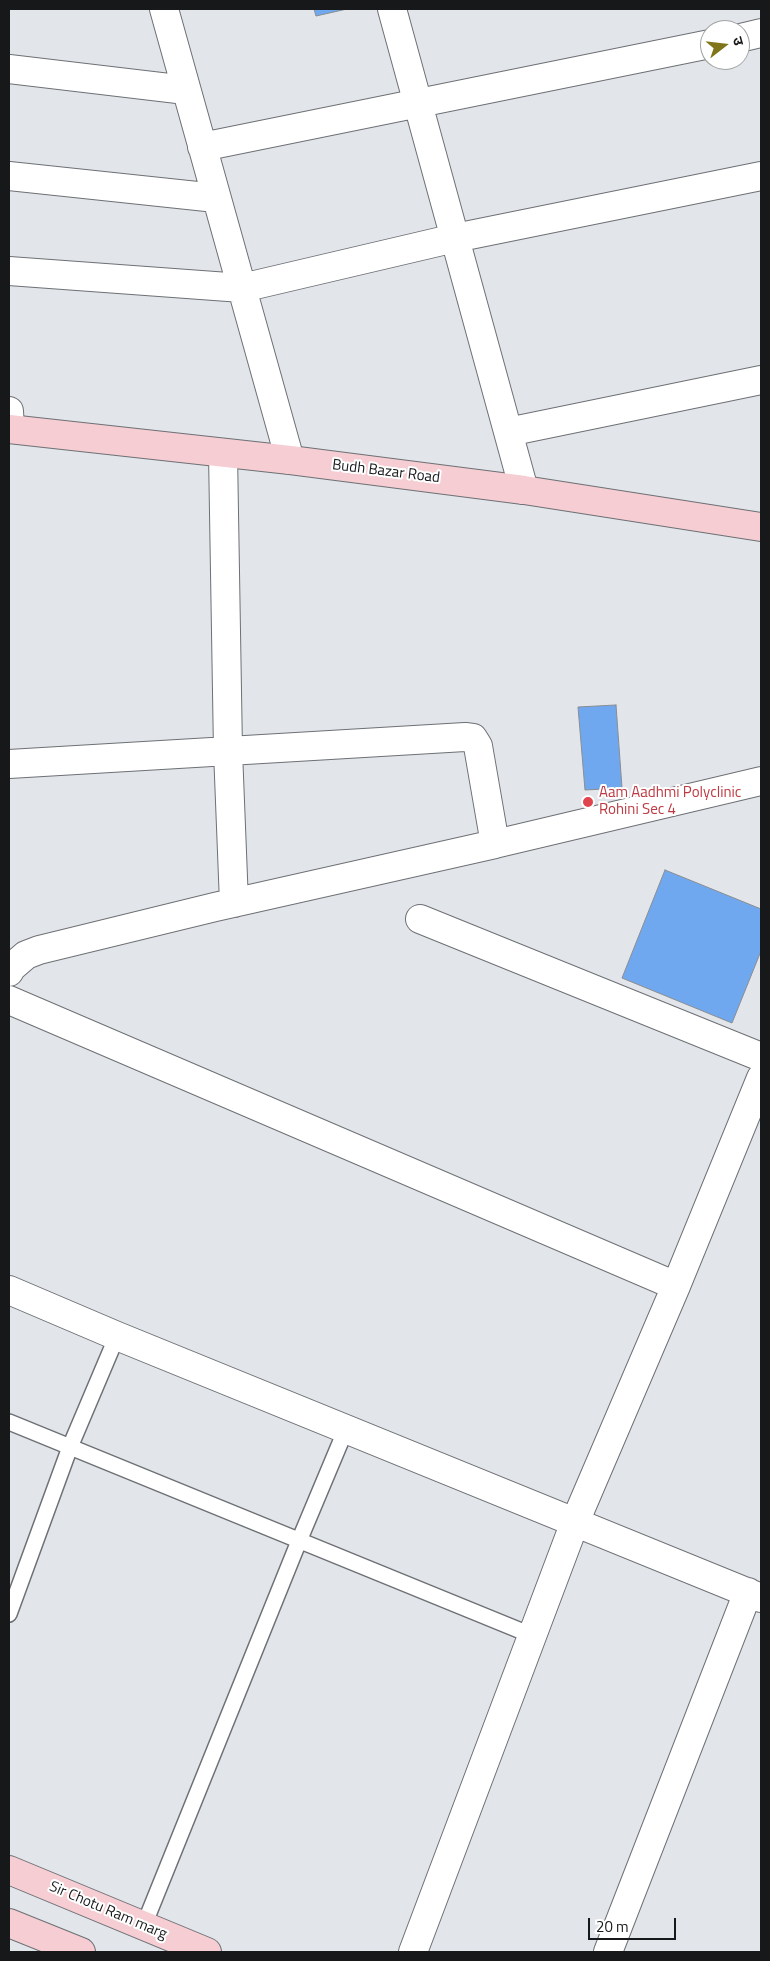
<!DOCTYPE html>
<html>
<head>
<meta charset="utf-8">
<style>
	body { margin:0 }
	#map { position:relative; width:770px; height:1961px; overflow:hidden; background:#e2e5ea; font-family:"Titillium Web","Noto Sans Devanagari",sans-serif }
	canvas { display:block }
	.frame { position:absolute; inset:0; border:10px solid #17181a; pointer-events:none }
	.north { position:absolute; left:700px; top:20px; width:50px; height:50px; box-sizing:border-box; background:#fff; border:1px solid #a2a3a3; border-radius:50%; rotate:74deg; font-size:14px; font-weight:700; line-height:20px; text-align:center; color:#17181a }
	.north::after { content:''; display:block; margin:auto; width:18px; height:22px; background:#807519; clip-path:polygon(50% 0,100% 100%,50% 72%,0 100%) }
	.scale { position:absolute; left:588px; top:1918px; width:88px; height:22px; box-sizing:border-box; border:2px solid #17181a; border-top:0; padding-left:6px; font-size:15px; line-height:18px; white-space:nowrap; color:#17181a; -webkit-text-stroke:4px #fff; paint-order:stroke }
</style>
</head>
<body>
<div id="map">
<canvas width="770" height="1961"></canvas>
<div class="frame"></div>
<div class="north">उ</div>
<div class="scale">20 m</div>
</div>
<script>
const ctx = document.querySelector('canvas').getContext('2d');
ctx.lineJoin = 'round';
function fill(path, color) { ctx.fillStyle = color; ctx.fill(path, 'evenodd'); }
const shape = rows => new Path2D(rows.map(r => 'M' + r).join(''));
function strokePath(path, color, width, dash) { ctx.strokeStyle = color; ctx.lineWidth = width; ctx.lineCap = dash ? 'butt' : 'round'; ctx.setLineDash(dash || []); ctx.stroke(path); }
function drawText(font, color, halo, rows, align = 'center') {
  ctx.font = font + ' "Titillium Web",sans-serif'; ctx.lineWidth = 4; ctx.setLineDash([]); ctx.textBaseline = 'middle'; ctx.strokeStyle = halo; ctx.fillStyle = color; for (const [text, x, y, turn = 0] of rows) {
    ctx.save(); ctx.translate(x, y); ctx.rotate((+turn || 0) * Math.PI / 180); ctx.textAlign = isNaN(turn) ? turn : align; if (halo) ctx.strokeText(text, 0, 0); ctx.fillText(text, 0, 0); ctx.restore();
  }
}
const building = shape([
	[314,9,347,9,316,16,314,9],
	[616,705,622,788,585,790,578,707,616,705],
	[665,870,761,909,761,951,732,1023,622,978,665,870]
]);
fill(building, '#70a8f0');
strokePath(building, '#898d91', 1);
const lane = shape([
	[9,1422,531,1635],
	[9,1614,70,1447,117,1336],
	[144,1925,299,1541,346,1429]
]);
const street = shape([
	[164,9,290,460],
	[392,9,524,490],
	[740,38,761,33],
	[9,69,186,90],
	[202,147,710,44],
	[9,176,216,198],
	[9,271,242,288,455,238,761,176],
	[9,411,10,429],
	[508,432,761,380],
	[223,453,228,751,234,903],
	[9,764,465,737,473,738,478,746,495,844,215,907,39,950,26,955,12,967,9,972],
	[495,844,761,781],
	[420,919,761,1057],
	[9,1000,676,1286],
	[9,1290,117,1336,761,1598],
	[413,1952,575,1522,676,1286,761,1078],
	[608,1952,748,1592]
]);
const secondary = shape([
	[9,429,290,460,524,490,761,527],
	[9,1870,207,1952],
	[9,1923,81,1952]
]);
strokePath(lane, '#6d7074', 18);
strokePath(street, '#6d7074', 30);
strokePath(secondary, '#6d7074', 30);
strokePath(lane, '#fff', 15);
strokePath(street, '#fff', 28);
strokePath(secondary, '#f5cdd2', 28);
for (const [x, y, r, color] of [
	[588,802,6,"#e0444e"]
]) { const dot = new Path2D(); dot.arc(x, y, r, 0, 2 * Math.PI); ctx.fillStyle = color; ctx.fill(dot); strokePath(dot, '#fff', 2); }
drawText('15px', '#17181a', '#fff', [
	["Budh Bazar Road",386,472,7],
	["Sir Chotu Ram marg",108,1911,23]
]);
drawText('15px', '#be3a42', '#fff', [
	["Aam Aadhmi Polyclinic",599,793],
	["Rohini Sec 4",599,810]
], 'left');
</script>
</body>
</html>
